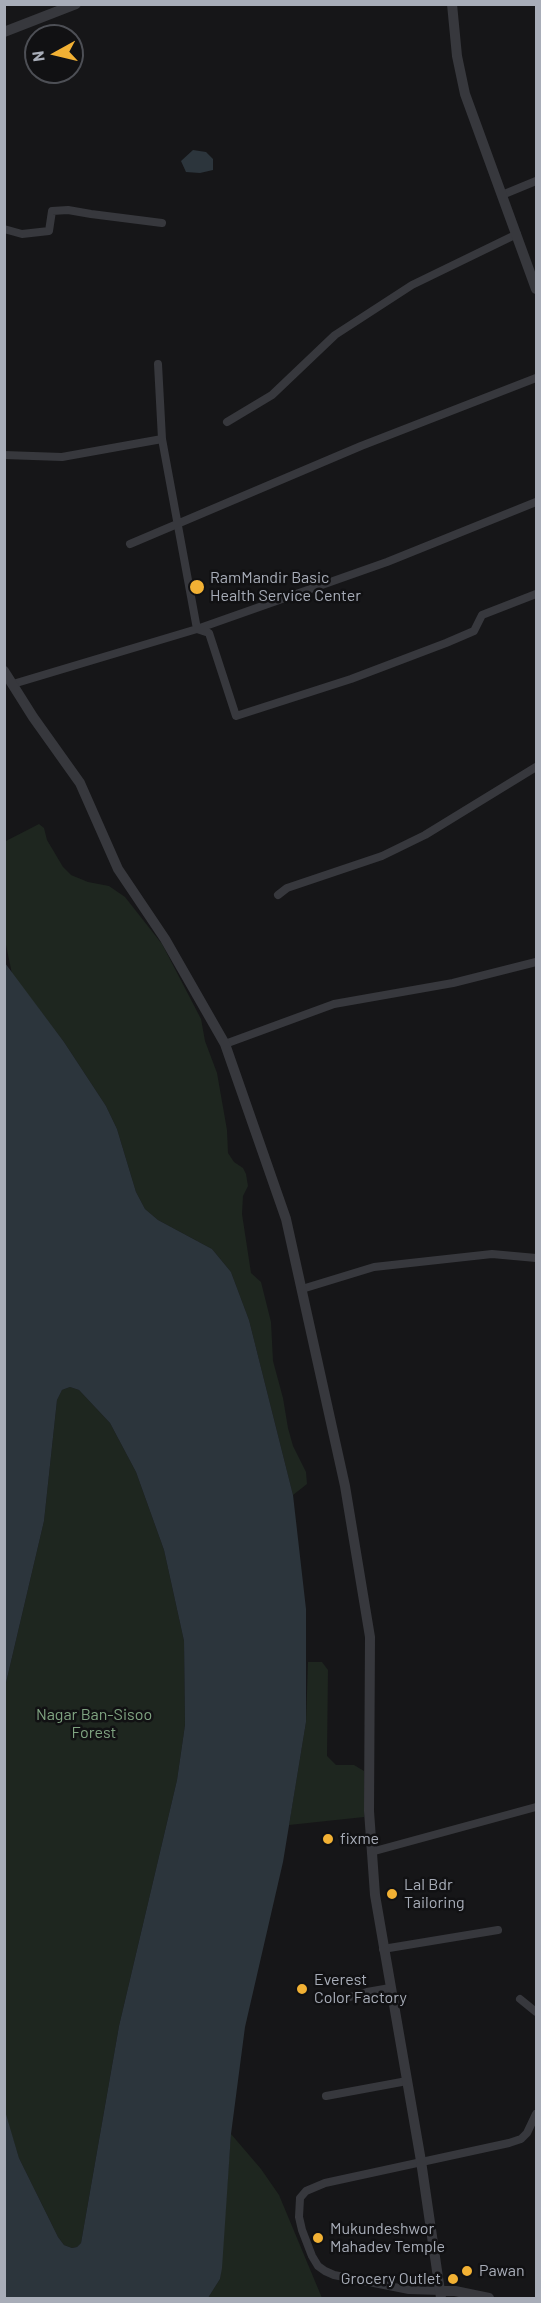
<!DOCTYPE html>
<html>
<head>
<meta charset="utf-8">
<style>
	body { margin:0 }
	#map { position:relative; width:541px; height:2303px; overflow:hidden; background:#161618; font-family:Barlow,sans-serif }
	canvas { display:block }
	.frame { position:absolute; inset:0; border:6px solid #a8adb8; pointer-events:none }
	.north { position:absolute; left:24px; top:24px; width:60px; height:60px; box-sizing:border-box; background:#111113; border:2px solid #4d4f55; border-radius:50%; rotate:262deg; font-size:16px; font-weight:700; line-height:24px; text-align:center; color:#a8adb8 }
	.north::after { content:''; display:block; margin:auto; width:21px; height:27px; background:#f2b134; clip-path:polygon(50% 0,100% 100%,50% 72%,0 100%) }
</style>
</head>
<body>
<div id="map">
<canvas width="541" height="2303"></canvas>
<div class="frame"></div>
<div class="north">N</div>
</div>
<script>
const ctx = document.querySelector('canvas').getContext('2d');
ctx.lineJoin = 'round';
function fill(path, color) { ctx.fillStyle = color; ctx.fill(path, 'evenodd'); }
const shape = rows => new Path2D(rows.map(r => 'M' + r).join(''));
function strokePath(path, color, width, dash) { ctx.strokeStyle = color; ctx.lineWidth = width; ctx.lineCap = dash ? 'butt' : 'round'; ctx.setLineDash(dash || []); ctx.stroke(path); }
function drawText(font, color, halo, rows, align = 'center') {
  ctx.font = font + ' Barlow,sans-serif'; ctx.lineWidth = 5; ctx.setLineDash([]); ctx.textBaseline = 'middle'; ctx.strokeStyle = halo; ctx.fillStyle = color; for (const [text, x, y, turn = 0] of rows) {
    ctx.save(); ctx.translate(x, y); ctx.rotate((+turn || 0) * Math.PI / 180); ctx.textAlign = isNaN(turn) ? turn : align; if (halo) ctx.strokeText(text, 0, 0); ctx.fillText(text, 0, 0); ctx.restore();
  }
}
fill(shape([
	[39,824,44,828,47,840,63,867,71,875,88,882,109,886,125,897,162,944,201,1019,205,1041,217,1073,227,1130,228,1153,234,1162,243,1168,246,1174,248,1186,243,1196,242,1214,251,1273,261,1282,271,1322,273,1361,283,1398,288,1428,293,1446,306,1472,307,1484,293,1495,249,1320,231,1272,212,1249,158,1220,145,1209,136,1192,117,1129,106,1106,64,1042,12,974,5,940,4,842],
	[70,1387,79,1390,110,1423,136,1472,164,1550,184,1641,185,1725,177,1780,119,2026,81,2243,77,2247,72,2248,64,2245,58,2237,19,2158,4,2111,5,1687,44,1521,57,1400,62,1390],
	[308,1662,322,1662,328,1670,327,1756,336,1765,354,1765,364,1771,364,1817,289,1825,306,1722],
	[231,2134,261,2169,279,2195,322,2298,208,2298,220,2279]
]), '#1e261f');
fill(shape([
	[193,150,206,152,213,159,213,170,200,173,186,172,181,161],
	[5,963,64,1042,106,1106,117,1129,136,1192,145,1209,158,1220,212,1249,231,1272,249,1320,293,1495,306,1609,306,1722,283,1862,245,2027,231,2134,222,2268,220,2279,208,2298,5,2298,5,2111,19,2158,58,2237,64,2245,72,2248,77,2247,81,2243,119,2026,177,1780,185,1725,184,1641,164,1550,136,1472,110,1423,79,1390,70,1387,62,1390,57,1400,44,1521,5,1687]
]), '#2c353c');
strokePath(shape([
	[502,195,536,181],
	[4,229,22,234,49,231,52,211,68,210,91,214,162,223],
	[227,422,272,395,335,335,412,285,517,234],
	[4,455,62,457,162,439,158,364],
	[130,544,361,446,536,378],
	[197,629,209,633,236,716,351,679,446,643,474,631,482,615,536,594],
	[197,629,387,562,536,502],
	[13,684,197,629,162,439],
	[278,895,287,888,382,856,425,835,536,767],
	[225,1044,334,1004,453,983,536,962],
	[302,1289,374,1267,492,1254,536,1258],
	[371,1852,536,1807],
	[383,1949,498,1930],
	[520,1999,536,2012],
	[340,2000,367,1992,390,1988],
	[326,2096,407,2081],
	[441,2291,409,2290,334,2275,325,2271,318,2266,312,2256,302,2230,299,2217,300,2198,306,2191,325,2183,509,2143,521,2139,527,2133,536,2114]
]), '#37383d', 8);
strokePath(shape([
	[452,4,457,56,465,94,536,289],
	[4,32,76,4],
	[4,671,33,717,80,783,118,869,165,939,225,1044,286,1219,345,1486,370,1637,369,1811,375,1895,421,2161,441,2298],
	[441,2291,455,2291,489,2298]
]), '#37383d', 10);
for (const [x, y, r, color] of [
	[197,587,8,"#f2b134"],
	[328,1839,6,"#f2b134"],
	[392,1894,6,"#f2b134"],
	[302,1989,6,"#f2b134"],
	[318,2238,6,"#f2b134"],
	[467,2271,6,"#f2b134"],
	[453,2279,6,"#f2b134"]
]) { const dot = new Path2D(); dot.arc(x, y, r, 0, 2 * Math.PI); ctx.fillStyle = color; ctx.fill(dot); strokePath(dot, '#111113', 2); }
drawText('16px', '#a8adb8', '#111113', [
	["RamMandir Basic",210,578],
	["Health Service Center",210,596],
	["fixme",340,1839],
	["Lal Bdr",404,1885],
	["Tailoring",404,1903],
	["Everest",314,1980],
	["Color Factory",314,1998],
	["Mukundeshwor",330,2229],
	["Mahadev Temple",330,2247],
	["Pawan",479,2271],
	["Grocery Outlet",441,2279,"right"]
], 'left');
drawText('16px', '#7fa381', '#111113', [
	["Nagar Ban-Sisoo",94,1715],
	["Forest",94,1733]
]);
</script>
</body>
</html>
